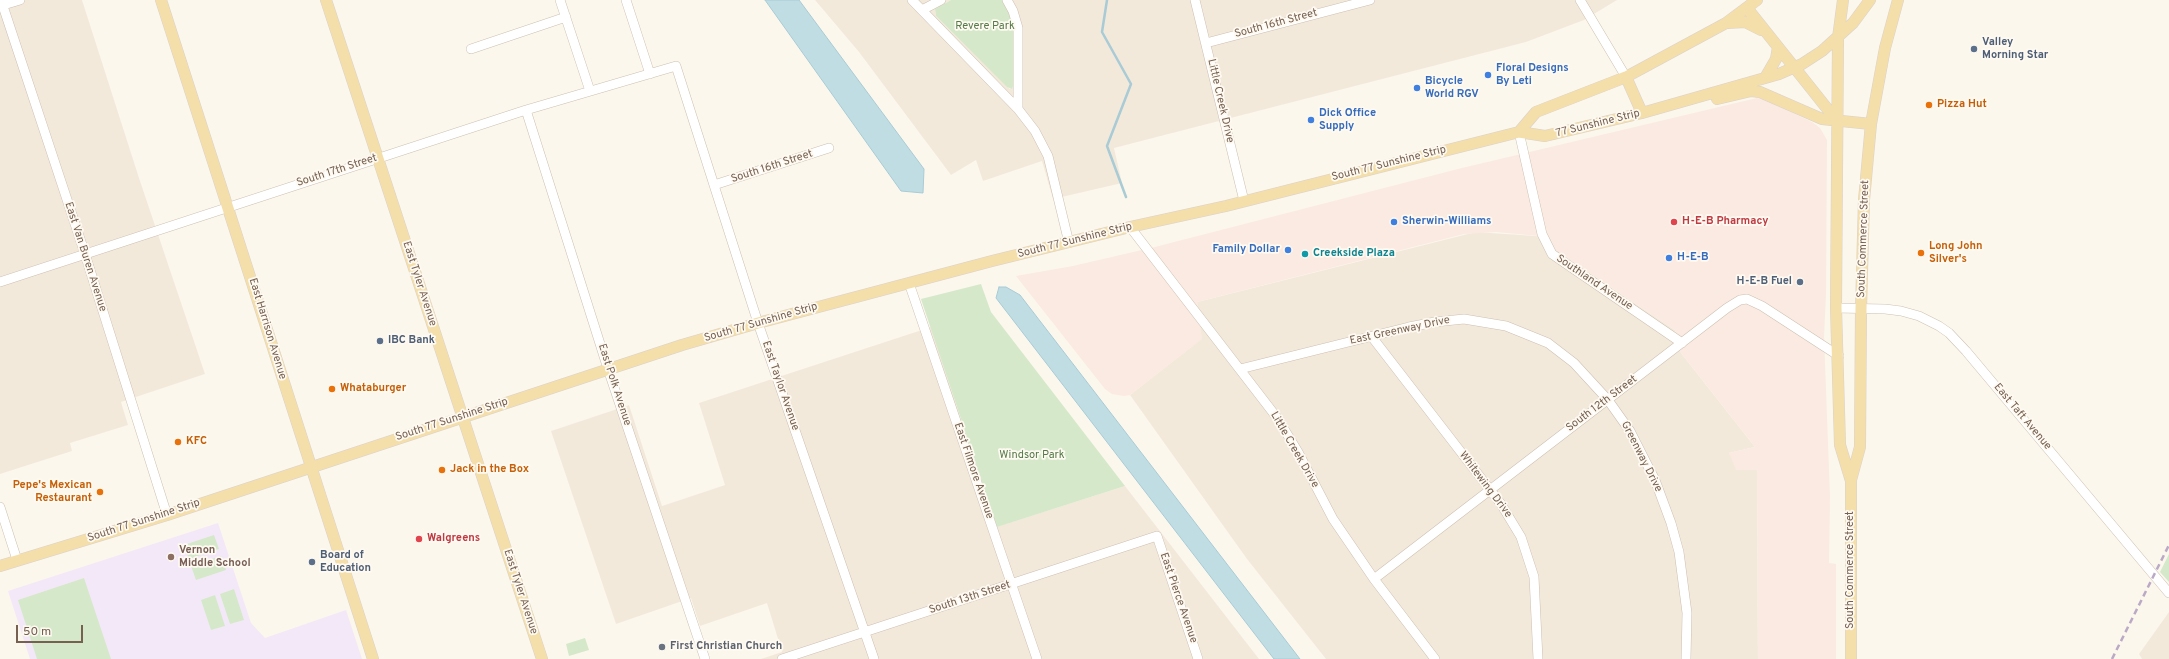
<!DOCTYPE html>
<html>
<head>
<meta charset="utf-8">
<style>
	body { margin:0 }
	#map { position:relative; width:2169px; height:659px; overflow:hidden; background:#fbf7ec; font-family:Overpass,sans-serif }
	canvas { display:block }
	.scale { position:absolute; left:16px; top:625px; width:67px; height:18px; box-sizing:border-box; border:2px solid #766050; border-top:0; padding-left:5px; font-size:12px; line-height:14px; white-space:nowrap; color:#766050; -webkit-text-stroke:3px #fefaf2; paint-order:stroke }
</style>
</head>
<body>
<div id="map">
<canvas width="2169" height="659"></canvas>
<div class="scale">50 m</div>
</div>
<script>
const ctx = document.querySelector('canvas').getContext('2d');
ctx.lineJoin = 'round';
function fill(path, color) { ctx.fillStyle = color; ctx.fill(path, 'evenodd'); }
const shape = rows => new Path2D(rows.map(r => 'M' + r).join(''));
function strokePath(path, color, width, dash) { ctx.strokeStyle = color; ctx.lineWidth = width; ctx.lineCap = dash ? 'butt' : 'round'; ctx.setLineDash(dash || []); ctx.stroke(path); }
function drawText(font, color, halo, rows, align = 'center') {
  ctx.font = font + ' Overpass,sans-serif'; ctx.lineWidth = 3.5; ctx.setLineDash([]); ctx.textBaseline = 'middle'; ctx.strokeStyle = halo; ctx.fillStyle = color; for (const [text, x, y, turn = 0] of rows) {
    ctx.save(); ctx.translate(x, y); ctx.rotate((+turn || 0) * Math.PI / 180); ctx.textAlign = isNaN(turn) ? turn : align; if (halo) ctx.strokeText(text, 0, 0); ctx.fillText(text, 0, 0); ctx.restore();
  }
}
fill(shape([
	[0,0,82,0,139,178,205,374,121,402,128,425,70,443,72,451,0,474],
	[815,0,951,0,935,9,936,16,1010,89,1013,87,1014,84,1008,11,1002,0,1617,0,1584,20,1526,42,1114,148,1122,183,1053,199,1042,161,983,181,976,160,951,175,859,52],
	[1476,232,1550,237,1555,250,1675,330,1681,353,1755,447,1729,453,1757,470,1758,659,1326,659,1247,559,1130,395,1201,339,1197,302],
	[931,327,996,527,1125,486,1259,659,761,659,782,652,767,603,700,626,691,598,616,624,551,431,629,405,662,506,725,485,699,403],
	[2169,612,2169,659,2142,659,2139,654]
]), '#f3e9db');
fill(shape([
	[1757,98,1764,99,1812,122,1820,128,1827,140,1826,294,1824,337,1830,497,1829,563,1836,564,1836,659,1758,659,1757,470,1736,470,1729,453,1755,447,1681,353,1675,330,1555,250,1550,237,1496,232,1464,234,1197,302,1202,339,1130,395,1124,396,1112,394,1105,389,1016,276,1073,266,1155,247,1458,169]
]), '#fbeae1');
fill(shape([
	[218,523,251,623,265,638,346,610,362,659,30,659,8,591]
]), '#f3e8f8');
fill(shape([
	[951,0,1002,0,1008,11,1013,27,1014,84,1012,89,1007,87,936,16,935,9],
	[981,284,991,312,1125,486,997,527,921,299],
	[214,535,219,549,189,559,184,545],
	[2169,554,2169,582,2160,572],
	[221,556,226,570,196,580,191,566],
	[84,578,111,659,37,659,18,600],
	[234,589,244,620,230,624,220,594],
	[215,595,225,626,211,630,201,600],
	[585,638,589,650,569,656,566,644]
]), '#d5e9ca');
const water = shape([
	[765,0,799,0,924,169,923,193,901,191,765,0],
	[999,287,1006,287,1020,295,1300,659,1274,659,996,298,999,287]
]);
fill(water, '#c1dde4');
strokePath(water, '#a8cbd5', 1);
strokePath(shape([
	[1107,0,1102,32,1131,84,1107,146,1126,197]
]), '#a8cbd5', 2.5);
const minor = shape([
	[1,0,85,254,167,515],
	[560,0,590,91],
	[626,0,650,74],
	[912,0,1018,109,1035,131,1048,156,1069,243],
	[1007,0,1013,11,1018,28,1018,109],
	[1195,0,1244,201],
	[1580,0,1626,77],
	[0,6,20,0],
	[922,10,941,0],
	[1206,43,1370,0],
	[471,49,566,17],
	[526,110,608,369,705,659],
	[1519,132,1542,234,1552,254,1682,343],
	[714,185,829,148],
	[1130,227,1278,419,1298,452,1333,519,1374,579,1435,659],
	[0,282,526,110,676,66,758,323,874,659],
	[909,283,1037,659],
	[1836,308,1885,309,1901,311,1919,316,1939,326,1949,333,1966,351,2169,593],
	[1372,337,1501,504,1521,537,1534,577,1538,659],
	[1240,369,1409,327,1435,322,1464,319,1506,326,1548,343,1574,363,1608,400,1630,431,1655,480,1671,523,1679,552,1687,613,1686,659],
	[0,507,17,560],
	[1374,579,1727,308,1740,300,1747,299,1762,306,1839,356],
	[782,659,1157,536,1198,659]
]);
const major = shape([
	[161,0,373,659],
	[326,0,542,659],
	[1843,0,1838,38,1836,308,1840,445,1851,481,1851,659],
	[1747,8,1837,121],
	[1727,23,1745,22,1761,30],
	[1626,77,1642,113],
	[1765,78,1776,59,1778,47],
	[1717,99,1751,91,1760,92,1822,119,1871,124],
	[1519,132,1536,112,1626,77,1726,23,1757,0],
	[1851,480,1860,447,1861,309,1864,200,1871,124,1885,48,1898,0],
	[0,566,167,515,682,345,758,323,992,261,1130,227,1226,206,1519,132,1545,136,1642,113,1779,74,1802,64,1822,51,1853,23,1870,0]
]);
strokePath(minor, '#cdc0b2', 10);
strokePath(major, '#d9d2ce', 12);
strokePath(minor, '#fff', 9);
strokePath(major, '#f4deaa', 11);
strokePath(shape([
	[2112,659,2169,545]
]), '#bbaac6', 2.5, [6, 4]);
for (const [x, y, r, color] of [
	[1974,49,4,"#5c6f8a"],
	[1488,75,4,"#3f7fe0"],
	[1417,88,4,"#3f7fe0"],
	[1929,105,4,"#e8710a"],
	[1311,120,4,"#3f7fe0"],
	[1394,222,4,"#3f7fe0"],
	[1674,222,4,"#e0444e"],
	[1288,250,4,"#3f7fe0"],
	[1921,253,4,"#e8710a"],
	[1305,254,4,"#0f9aa8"],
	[1669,258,4,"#3f7fe0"],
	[1800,282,4,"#5c6f8a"],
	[380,341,4,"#5c6f8a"],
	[332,389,4,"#e8710a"],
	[178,442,4,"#e8710a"],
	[442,470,4,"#e8710a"],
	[100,492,4,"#e8710a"],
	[419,539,4,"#e0444e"],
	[171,557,4,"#8d6e63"],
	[312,562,4,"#5c6f8a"],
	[662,647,4,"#6b7280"]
]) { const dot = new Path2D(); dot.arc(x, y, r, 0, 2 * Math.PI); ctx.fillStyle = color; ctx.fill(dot); strokePath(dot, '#fefaf2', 1.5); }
drawText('11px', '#766050', '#fefaf2', [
	["South 16th Street",1276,24,-15],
	["Little Creek Drive",1220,101,77],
	["77 Sunshine Strip",1598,124,-14],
	["South 77 Sunshine Strip",1389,164,-14],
	["South 16th Street",772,167,-18],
	["South 17th Street",337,171,-18],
	["South Commerce Street",1864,239,-88],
	["South 77 Sunshine Strip",1075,241,-14],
	["East Van Buren Avenue",85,257,72],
	["Southland Avenue",1594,283,34],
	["East Tyler Avenue",419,284,72],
	["South 77 Sunshine Strip",761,323,-16],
	["East Harrison Avenue",267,329,73],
	["East Greenway Drive",1400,331,-12],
	["East Polk Avenue",614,385,72],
	["East Taylor Avenue",780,386,71],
	["South 12th Street",1602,404,-37],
	["East Taft Avenue",2022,417,50],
	["South 77 Sunshine Strip",452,420,-18],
	["Little Creek Drive",1294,450,60],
	["Greenway Drive",1641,457,63],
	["East Filmore Avenue",973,471,71],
	["Whitewing Drive",1485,485,53],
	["South 77 Sunshine Strip",144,521,-18],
	["South Commerce Street",1851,570,-90],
	["East Tyler Avenue",520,592,72],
	["South 13th Street",970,598,-18],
	["East Pierce Avenue",1178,598,71]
]);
drawText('11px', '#547a48', '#fefaf2', [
	["Revere Park",985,27],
	["Windsor Park",1032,456]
]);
drawText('bold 11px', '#4e5e75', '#fefaf2', [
	["Valley",1982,43],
	["Morning Star",1982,56],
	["H-E-B Fuel",1792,282,"right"],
	["IBC Bank",388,341],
	["Board of",320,556],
	["Education",320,569]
], 'left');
drawText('bold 11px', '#366cbe', '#fefaf2', [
	["Floral Designs",1496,69],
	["By Leti",1496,82],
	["Bicycle",1425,82],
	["World RGV",1425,95],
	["Dick Office",1319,114],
	["Supply",1319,127],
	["Sherwin-Williams",1402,222],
	["Family Dollar",1280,250,"right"],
	["H-E-B",1677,258]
], 'left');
drawText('bold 11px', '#c56008', '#fefaf2', [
	["Pizza Hut",1937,105],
	["Long John",1929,247],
	["Silver's",1929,260],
	["Whataburger",340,389],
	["KFC",186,442],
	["Jack in the Box",450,470],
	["Pepe's Mexican",92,486,"right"],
	["Restaurant",92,499,"right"]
], 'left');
drawText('bold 11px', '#be3a42', '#fefaf2', [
	["H-E-B Pharmacy",1682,222],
	["Walgreens",427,539]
], 'left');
drawText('bold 11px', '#0d838f', '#fefaf2', [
	["Creekside Plaza",1313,254]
], 'left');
drawText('bold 11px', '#785e54', '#fefaf2', [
	["Vernon",179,551],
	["Middle School",179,564]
], 'left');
drawText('bold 11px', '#5b616d', '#fefaf2', [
	["First Christian Church",670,647]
], 'left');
</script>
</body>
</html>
